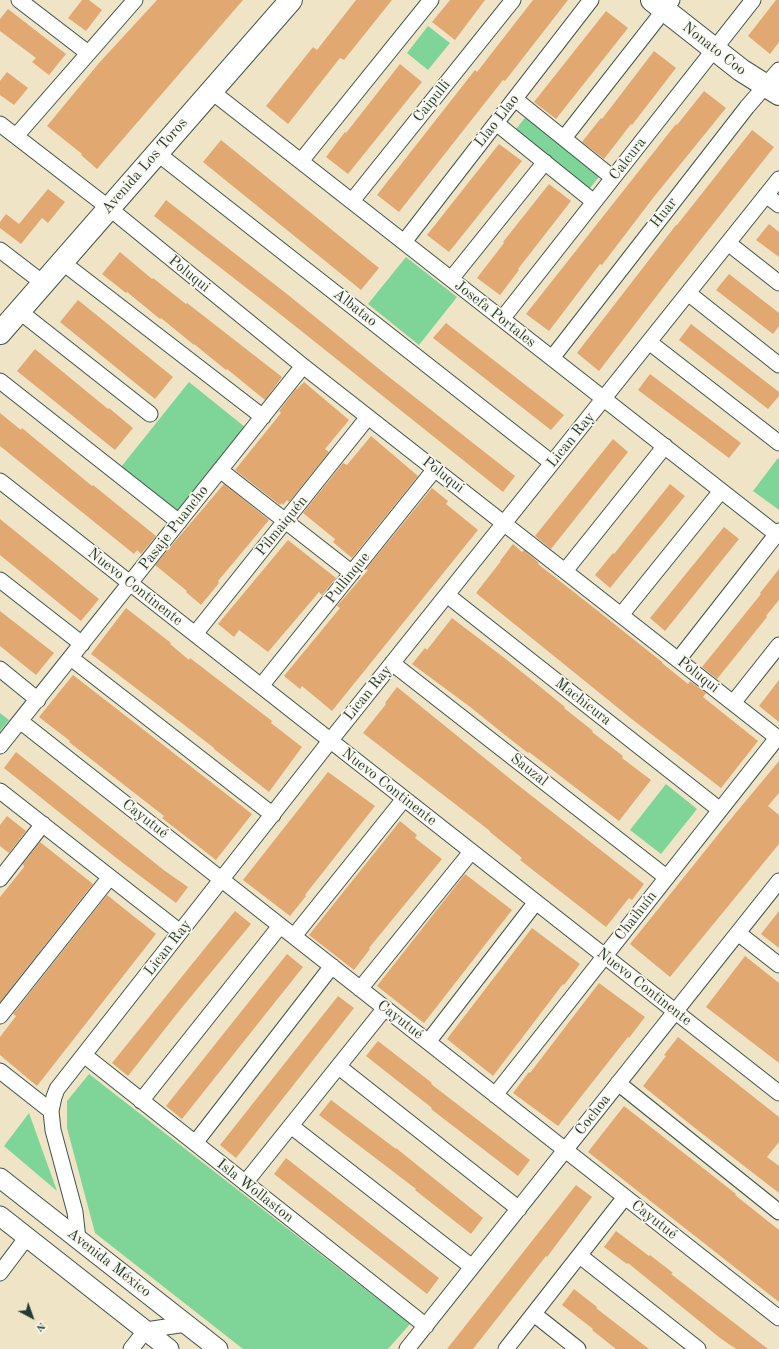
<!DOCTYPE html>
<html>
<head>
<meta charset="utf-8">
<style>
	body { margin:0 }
	#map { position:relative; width:779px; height:1349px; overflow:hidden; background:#f0e4c7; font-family:"Old Standard TT",serif }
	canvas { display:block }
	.north { position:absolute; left:12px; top:1297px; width:40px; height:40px; -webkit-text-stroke:3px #fbf7ec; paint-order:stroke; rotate:139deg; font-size:11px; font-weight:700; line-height:16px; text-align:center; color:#1f3d34 }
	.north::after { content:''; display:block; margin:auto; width:14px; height:18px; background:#1f3d34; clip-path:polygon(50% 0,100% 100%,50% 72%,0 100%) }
</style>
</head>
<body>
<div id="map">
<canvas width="779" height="1349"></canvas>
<div class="north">N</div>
</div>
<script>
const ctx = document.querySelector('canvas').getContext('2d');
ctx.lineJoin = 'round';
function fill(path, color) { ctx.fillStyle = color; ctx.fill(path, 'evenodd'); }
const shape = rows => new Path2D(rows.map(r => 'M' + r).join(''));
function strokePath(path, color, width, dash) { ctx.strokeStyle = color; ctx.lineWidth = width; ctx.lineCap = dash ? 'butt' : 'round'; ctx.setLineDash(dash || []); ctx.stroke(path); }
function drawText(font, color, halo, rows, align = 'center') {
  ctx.font = font + ' "Old Standard TT",serif'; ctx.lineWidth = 3.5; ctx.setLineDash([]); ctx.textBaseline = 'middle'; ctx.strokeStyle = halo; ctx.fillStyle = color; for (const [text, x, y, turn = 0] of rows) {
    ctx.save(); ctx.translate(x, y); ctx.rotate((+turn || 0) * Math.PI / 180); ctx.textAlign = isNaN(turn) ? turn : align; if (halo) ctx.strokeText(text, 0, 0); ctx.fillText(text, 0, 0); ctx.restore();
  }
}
fill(shape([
	[428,26,450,43,428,70,407,53],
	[528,114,602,173,586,193,512,134],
	[406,257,457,297,419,345,368,304],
	[189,382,245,427,177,512,121,467],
	[778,458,779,459,779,510,753,491],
	[0,713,9,720,0,731],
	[666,784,697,809,661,854,630,830],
	[89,1074,410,1324,388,1349,243,1349,95,1233,67,1128,67,1101],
	[29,1113,57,1191,4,1146]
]), '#7fd598');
fill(shape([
	[82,0,89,0,102,10,86,31,68,18],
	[157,0,243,0,97,169,81,155,82,154,47,126,99,63],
	[356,0,392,0,344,60,340,58,288,124,266,106,313,47,317,50],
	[450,0,485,0,455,40,432,22],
	[533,0,568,0,505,81,503,80,399,212,377,195,475,70,477,72],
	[776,0,779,0,779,42,770,54,748,36],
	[8,9,66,54,49,75,32,62,36,58,0,31,0,19],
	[606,11,628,28,556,119,534,102],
	[654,51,676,68,632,125,631,124,604,159,582,142,601,118,602,119],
	[400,64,422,82,348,174,326,157,345,132,346,133],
	[7,72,28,88,14,105,0,95,0,81],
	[704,91,726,108,653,198,602,265,600,264,549,331,526,314,676,124,677,125],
	[752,130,774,147,672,276,599,371,577,353,676,225,677,225],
	[221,140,379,268,361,290,203,162],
	[499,144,522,161,449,252,427,235],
	[549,184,571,201,518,269,519,270,500,295,477,278,504,243,503,242],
	[48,189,65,202,48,223,42,218,21,244,0,228,0,222,6,214,19,224],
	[166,200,287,294,384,373,515,476,503,492,285,318,154,216],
	[769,224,779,232,779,257,756,240],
	[120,252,152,279,153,278,186,304,187,303,282,377,265,400,227,369,226,370,194,344,194,345,161,318,160,319,127,292,126,293,102,274],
	[729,274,779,313,779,326,773,334,716,290],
	[78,300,173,377,155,399,60,322],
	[446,323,564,415,551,430,433,338],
	[691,324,779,392,779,396,768,409,679,340],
	[35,349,108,409,109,408,133,428,115,450,17,371],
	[650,374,741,443,729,458,638,390],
	[304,382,349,420,325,449,329,452,289,502,287,500,283,505,282,503,280,505,235,470,281,413,279,411,296,389,297,389],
	[0,413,21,430,22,428,92,486,93,485,156,536,141,554,137,550,134,554,0,446],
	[371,436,418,476,352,558,333,542,335,539,303,513,343,463,347,465],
	[613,439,628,452,551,549,535,536],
	[224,484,269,520,218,581,219,583,201,605,186,592,187,591,155,565],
	[670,484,685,496,610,588,595,575,613,553,614,554],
	[432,488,448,501,446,504,478,530,332,711,302,686,300,689,284,676,340,608,337,606,368,570,366,569],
	[0,519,99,599,81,621,0,555],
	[724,527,739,539,665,631,650,618],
	[288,540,336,578,322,595,319,592,314,598,268,652,239,630,234,637,218,624],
	[513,544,522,552,524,550,539,563,538,564,598,611,662,662,662,663,688,684,690,681,706,693,703,697,758,741,721,788,633,720,476,593,501,561,500,561],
	[779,569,779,600,766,616,767,617,717,679,702,667,761,594,760,593],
	[126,608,171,643,170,644,189,660,190,658,272,721,271,723,302,747,269,792,214,749,214,748,183,724,91,654],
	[0,611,54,653,36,675,0,646],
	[452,618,507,660,565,707,564,708,593,731,592,732,623,756,622,758,651,780,619,821,529,752,528,753,505,735,469,706,412,664,425,648,427,650],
	[73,675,252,814,216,860,162,818,164,816,69,742,70,741,39,717],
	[779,680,779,722,759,706],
	[397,687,514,782,644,884,632,900,629,898,606,927,520,860,522,858,490,832,490,831,363,733,386,704,385,703],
	[16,752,165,871,188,887,176,903,115,857,4,768],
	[779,761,779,793,768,806,779,815,779,844,670,977,630,944,725,826],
	[328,772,375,806,305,895,306,896,290,916,243,880],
	[7,816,26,831,9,853,0,846,0,825],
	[400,821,417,835,415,838,442,859,369,948,370,949,354,970,309,935],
	[40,842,93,884,0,1002,0,897,24,867,23,864],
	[465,874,512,910,424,1023,377,986],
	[107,895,156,934,37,1086,0,1055,0,1037,16,1016,13,1014],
	[235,911,251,924,179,1011,128,1076,112,1063],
	[779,911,779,948,761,934],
	[532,928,580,964,564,985,563,984,493,1076,447,1039],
	[287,954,303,967,182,1119,166,1106],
	[745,956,779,983,779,1063,706,1007],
	[599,983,645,1017,629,1038,628,1037,558,1126,513,1093,529,1072,530,1073],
	[338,996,354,1008,236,1158,220,1145],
	[678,1037,779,1117,779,1142,767,1157,779,1166,779,1193,691,1125,643,1086,666,1056,664,1055],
	[378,1041,432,1083,431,1084,530,1160,518,1176,431,1109,432,1108,366,1056],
	[331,1100,396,1149,396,1148,483,1218,471,1234,415,1190,416,1189,319,1115],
	[624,1106,736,1194,735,1195,779,1230,779,1302,588,1152],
	[286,1158,439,1278,427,1294,274,1174],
	[576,1185,592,1197,547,1257,546,1256,473,1349,447,1349],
	[616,1231,649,1256,650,1255,673,1273,671,1274,768,1349,736,1349,720,1338,628,1263,627,1264,604,1247],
	[574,1289,597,1307,596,1308,649,1349,616,1349,592,1330,593,1329,562,1305]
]), '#e1a872');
const minor = shape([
	[19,0,88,53],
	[211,91,779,536],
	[515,99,613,178],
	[496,123,594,202],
	[0,124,109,208,303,366,779,739],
	[16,136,135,0],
	[564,138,672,0],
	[157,153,552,463],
	[301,161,431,0],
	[766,195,779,205],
	[352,201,513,0],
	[404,242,591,0],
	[728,243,779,283],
	[0,250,43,283],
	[62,262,263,417],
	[451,279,545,162],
	[688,293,779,365],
	[19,311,150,414],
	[502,319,753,0],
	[649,342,779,443],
	[552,358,747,107,779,70],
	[0,381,179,522],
	[220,470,352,573],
	[0,481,779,1093],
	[565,571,665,446],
	[0,580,82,644],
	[447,595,720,810],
	[621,615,721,491],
	[195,634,368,417],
	[71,658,273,815],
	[678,660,779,531],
	[392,663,666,877],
	[0,669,38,700],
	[261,686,435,469],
	[733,703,779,645],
	[20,721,779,1318],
	[0,746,303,366],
	[0,791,180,932],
	[0,879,43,824],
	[738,933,779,965],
	[294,936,404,799],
	[360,989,471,852],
	[0,1016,110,877],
	[428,1042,536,902],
	[84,1055,426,1326],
	[339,1067,519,1209],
	[0,1071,51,1111],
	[618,1083,779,1212],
	[495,1095,777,738],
	[141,1101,280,926],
	[291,1126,472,1267],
	[195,1143,332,966],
	[245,1183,385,1008],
	[78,1239,75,1212,53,1130,51,1111,54,1097,57,1089,330,741,779,179],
	[580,1256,698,1349],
	[0,1273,27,1237],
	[534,1314,578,1349],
	[131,1349,146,1330,186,1324],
	[407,1349,779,881],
	[506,1349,625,1197]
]);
const tertiary = shape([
	[0,1178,218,1349],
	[0,1216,169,1349]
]);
const secondary = shape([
	[652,0,741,70,779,94],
	[0,333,291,0]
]);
strokePath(minor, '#3e564a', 17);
strokePath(tertiary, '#3e564a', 21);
strokePath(secondary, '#3e564a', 24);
strokePath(minor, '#fff', 15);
strokePath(tertiary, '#fff', 19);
strokePath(secondary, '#fff', 22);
drawText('15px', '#1f3d34', '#fbf7ec', [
	["Nonato Coo",714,49,38],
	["Caipulli",432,101,-51],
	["Llao Llao",497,121,-52],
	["Calcura",628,159,-52],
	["Avenida Los Toros",145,166,-49],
	["Huar",664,213,-52],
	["Poluqui",189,274,39],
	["Albatao",355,308,38],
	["Josefa Portales",495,314,38],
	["Lican Ray",571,440,-51],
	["Poluqui",443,475,38],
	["Pilmaiquén",282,526,-51],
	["Pasaje Puancho",174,528,-52],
	["Pullinque",348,578,-51],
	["Nuevo Continente",135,587,38],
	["Poluqui",698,675,38],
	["Lican Ray",368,693,-51],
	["Machicura",583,702,38],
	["Sauzal",529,770,38],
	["Nuevo Continente",389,787,38],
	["Cayutué",145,819,38],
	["Chaihuín",636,916,-52],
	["Lican Ray",168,948,-52],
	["Nuevo Continente",644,987,38],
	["Cayutué",400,1020,38],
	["Cochoa",593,1115,-52],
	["Isla Wollaston",255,1191,38],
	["Cayutué",654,1220,38],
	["Avenida México",109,1263,38]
]);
</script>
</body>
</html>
